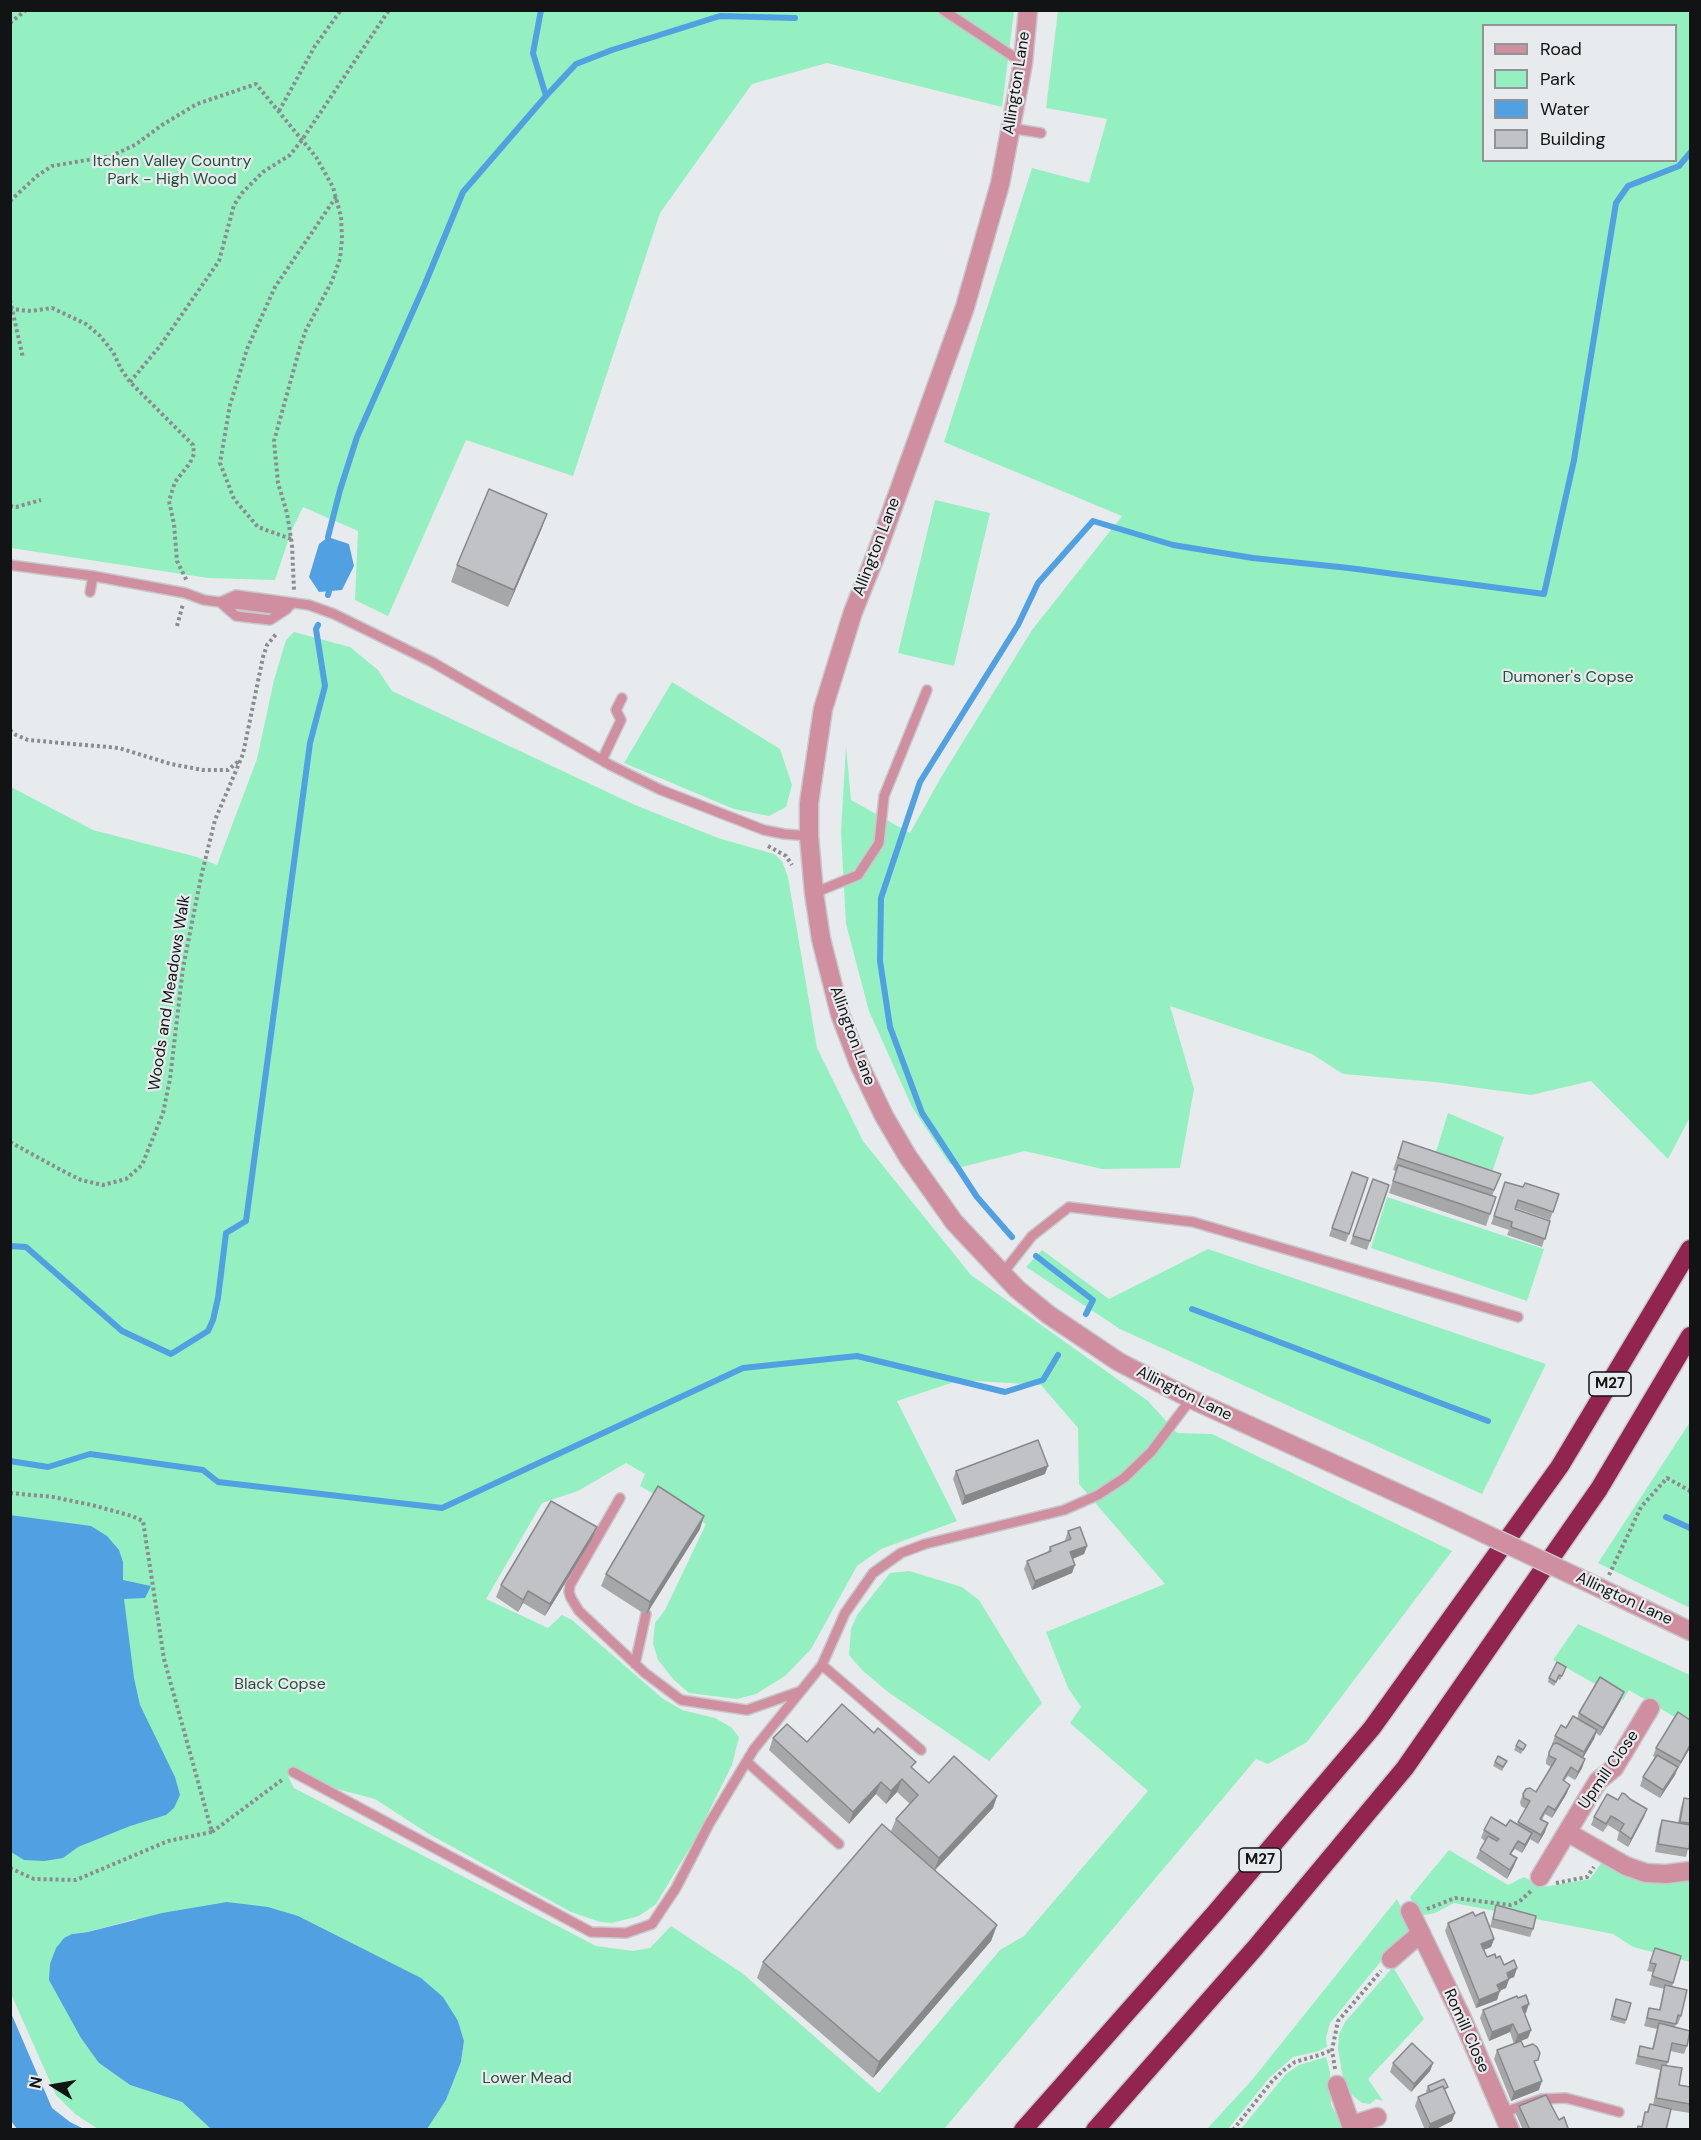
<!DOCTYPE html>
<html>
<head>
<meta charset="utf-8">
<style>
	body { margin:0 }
	#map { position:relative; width:1701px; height:2140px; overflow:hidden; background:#e8ebed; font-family:"DM Sans",sans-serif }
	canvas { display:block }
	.frame { position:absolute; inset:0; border:12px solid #121314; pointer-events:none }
	.legend { position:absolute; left:1482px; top:24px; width:195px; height:138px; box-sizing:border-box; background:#e8ebed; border:2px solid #929596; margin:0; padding:8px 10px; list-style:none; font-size:18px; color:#121314 }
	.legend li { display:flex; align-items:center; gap:12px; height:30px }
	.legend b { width:30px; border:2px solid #929596 }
	.north { position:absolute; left:24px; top:2056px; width:60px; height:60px; -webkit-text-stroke:4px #e8ebed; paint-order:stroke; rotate:281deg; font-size:16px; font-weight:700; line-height:24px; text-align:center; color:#121314 }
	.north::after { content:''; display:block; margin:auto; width:21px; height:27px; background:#121314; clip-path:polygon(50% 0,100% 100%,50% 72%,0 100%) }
</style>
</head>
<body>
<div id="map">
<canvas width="1701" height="2140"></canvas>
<div class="frame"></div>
<ul class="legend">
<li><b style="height:8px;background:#d08ea1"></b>Road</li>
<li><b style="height:16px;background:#94f0c0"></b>Park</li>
<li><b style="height:16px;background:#50a0e2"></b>Water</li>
<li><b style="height:16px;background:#c1c2c5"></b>Building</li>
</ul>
<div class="north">N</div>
</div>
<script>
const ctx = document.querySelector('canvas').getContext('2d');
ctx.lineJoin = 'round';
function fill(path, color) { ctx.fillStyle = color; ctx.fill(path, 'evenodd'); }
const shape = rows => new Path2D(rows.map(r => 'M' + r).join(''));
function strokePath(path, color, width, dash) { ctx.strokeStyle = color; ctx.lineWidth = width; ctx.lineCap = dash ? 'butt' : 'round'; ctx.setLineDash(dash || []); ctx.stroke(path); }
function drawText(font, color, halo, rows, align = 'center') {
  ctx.font = font + ' "DM Sans",sans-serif'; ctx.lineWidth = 4.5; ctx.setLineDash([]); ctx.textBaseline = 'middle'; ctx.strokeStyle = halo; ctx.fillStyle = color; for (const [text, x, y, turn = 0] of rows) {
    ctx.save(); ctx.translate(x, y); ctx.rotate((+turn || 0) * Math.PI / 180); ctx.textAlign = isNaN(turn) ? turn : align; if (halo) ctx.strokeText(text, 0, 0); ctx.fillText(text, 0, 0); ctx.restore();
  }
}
fill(shape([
	[10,11,1014,11,1002,107,827,63,752,84,660,213,573,476,466,440,388,616,355,600,358,531,303,507,291,532,275,580,208,578,11,548],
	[1058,11,1690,11,1690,1117,1668,1159,1591,1081,1531,1095,1435,1082,1343,1074,1312,1054,1170,1006,1194,1089,1180,1168,1102,1169,1025,1151,958,1168,949,1163,912,1107,869,1011,846,924,841,832,846,746,851,800,910,833,940,779,1032,630,1122,516,944,442,1032,168,1089,183,1107,119,1046,108],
	[1484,26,1676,26,1676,160,1484,160],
	[935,500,990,513,954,666,898,653],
	[294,632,350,647,378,670,392,691,635,805,718,838,774,854,782,861,788,877,817,1048,863,1141,971,1275,1148,1401,1177,1433,1212,1434,1452,1551,1307,1742,1268,1764,1256,1759,944,2129,427,2129,446,2100,461,2062,464,2041,458,2021,135,1919,88,1932,72,1934,99,2063,130,2085,182,2102,211,2129,98,2129,75,2114,56,2095,11,1994,11,787,93,830,197,857,217,865,257,759,274,680,286,640],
	[960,1380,1041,1385,1078,1428,1079,1484,1165,1584,1046,1632,1068,1688,1081,1707,1070,1723,1148,1791,1024,1936,1000,1950,879,2093,742,1973,671,1926,650,1948,633,1951,596,1946,294,1788,288,1776,375,1799,429,1834,571,1912,600,1922,612,1923,639,1916,656,1904,695,1839,732,1765,739,1737,731,1727,715,1718,682,1710,662,1698,572,1620,562,1615,548,1628,486,1599,542,1503,578,1491,626,1463,645,1474,640,1486,706,1524,665,1610,655,1623,653,1644,658,1660,674,1680,689,1693,737,1699,756,1694,785,1676,811,1649,857,1566,881,1549,957,1521,897,1401],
	[672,682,780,749,792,785,786,807,769,816,734,809,624,763],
	[1448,1113,1504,1137,1488,1184,1432,1165],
	[1387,1197,1544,1249,1527,1301,1371,1248],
	[1208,1249,1546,1364,1482,1494,1120,1329,1026,1267,1042,1250,1109,1299],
	[1690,1422,1690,1608,1598,1563],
	[909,1571,962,1587,979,1600,1042,1703,989,1761,888,1692,862,1670,849,1655,851,1629,857,1615,890,1573],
	[1578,1624,1690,1675,1690,1726,1629,1690,1623,1700,1553,1660],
	[1449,1850,1508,1885,1524,1877,1543,1887,1590,1879,1602,1862,1690,1879,1690,1962,1633,1947,1613,1934,1454,1903,1435,1913,1424,1915,1417,1912,1410,1897],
	[1397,1899,1411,1928,1410,1934,1382,1960,1330,2023,1326,2038,1327,2047,1319,2051,1293,2057,1284,2065,1270,2077,1228,2129,1206,2130,1252,2080],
	[1393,1967,1424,2019,1368,2079,1383,2101,1376,2099,1370,2104,1362,2103,1352,2095,1344,2084,1338,2049,1339,2034,1345,2022],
	[1326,2057,1330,2072,1331,2105,1343,2126,1341,2129,1240,2130,1286,2074,1299,2065]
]), '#94f0c0');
fill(shape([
	[328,537,349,544,354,566,342,590,319,592,309,577,319,544],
	[10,1515,91,1526,107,1536,119,1550,123,1562,123,1580,151,1586,145,1598,124,1599,134,1678,140,1705,175,1777,180,1795,174,1808,166,1815,130,1826,78,1847,63,1858,44,1861,24,1860,11,1852],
	[227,1902,268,1907,298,1916,421,1978,443,1997,458,2021,464,2041,461,2062,446,2100,427,2129,211,2129,182,2102,130,2085,99,2063,81,2038,49,1980,50,1964,56,1948,64,1938,72,1934,88,1932,162,1913],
	[11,2013,52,2108,70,2122,84,2129,17,2129,11,2121]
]), '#50a0e2');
strokePath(shape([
	[541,10,533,53,546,96],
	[328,537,340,490,357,437,425,284,463,192,546,96,576,64,612,50,720,16,795,18],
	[328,595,329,591],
	[1012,1237,977,1197,922,1113,890,1027,880,961,881,898,920,782,1018,625,1038,583,1093,521,1173,545,1253,558,1349,568,1544,594,1574,460,1616,203,1628,186,1679,166,1690,153],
	[10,1246,26,1247,122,1331,171,1354,208,1331,213,1320,218,1298,226,1233,246,1221,310,743,325,686,316,629,318,625],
	[1036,1256,1093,1300,1086,1314],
	[1192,1309,1488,1421],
	[10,1461,48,1467,90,1454,203,1470,218,1482,442,1508,743,1368,857,1356,1005,1392,1043,1380,1058,1355],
	[1666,1517,1690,1528]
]), '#50a0e2', 6);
const service = shape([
	[943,10,1023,63],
	[1010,128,1041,133],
	[10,565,93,576,185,593,204,600,274,609,291,605],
	[90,592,93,576],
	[220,602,236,595,309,605,334,614,432,662,610,765,661,790,764,830,784,834,809,836],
	[220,602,236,616,270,620,287,609],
	[602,760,621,720,616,710,622,698],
	[814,893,858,875,879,843,884,796,927,690],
	[1002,1274,1032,1236,1069,1207,1193,1222,1518,1317],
	[620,1498,570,1585,569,1592,571,1598,579,1611,645,1673,681,1700,747,1710,801,1691],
	[635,1664,646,1614],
	[822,1665,921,1750],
	[747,1762,839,1844],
	[293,1772,591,1932,626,1933,652,1924,676,1888,709,1824,754,1749,822,1665,845,1613,873,1573,901,1553,925,1544,1064,1510,1098,1495,1124,1478,1151,1452,1191,1399],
	[1502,2113,1542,2099,1566,2098,1619,2112]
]);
const minor = shape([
	[1567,1832,1626,1866,1646,1873,1666,1874,1690,1871],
	[1540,1877,1598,1781,1614,1768,1650,1708],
	[1410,1911,1461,2016,1510,2130],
	[1391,1959,1421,1933],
	[1337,2085,1352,2128],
	[1351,2130,1358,2123,1377,2117]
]);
const tertiary = shape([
	[1028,10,1023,63,1000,184,965,307,875,557,853,612,823,709,809,803,809,836,814,893,821,939,840,1014,859,1064,884,1116,908,1157,954,1222,1017,1289,1049,1315,1119,1362,1191,1399,1439,1512],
	[1602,1589,1690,1631]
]);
const motorway = shape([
	[1023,2130,1215,1913,1372,1728,1560,1466,1690,1249],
	[1095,2130,1255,1948,1405,1768,1599,1489,1690,1336]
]);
strokePath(service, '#c6c8ca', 12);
strokePath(minor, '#c6c8ca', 21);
strokePath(tertiary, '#c6c8ca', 21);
strokePath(motorway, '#c6c8ca', 21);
strokePath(shape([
	[10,23,26,10],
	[279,111,315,46,341,10],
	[10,201,37,176,52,166,111,156,135,145,162,125,197,104,256,84,316,157,333,187,341,217,342,239,340,259,332,281,306,330,300,347,274,441,278,483,287,513,292,545,294,590],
	[10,300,23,358],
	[10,309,31,311,52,308,86,324,100,336,113,352,121,369,130,382,193,445,194,454,190,463,175,482,169,501,174,524,177,561,187,581],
	[130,382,160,346,219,261,234,205,242,193,263,172,290,155,302,140,389,10],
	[10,506,16,507,41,500],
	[291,539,258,527,234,499,220,463,230,405,247,349,275,287,336,197],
	[177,626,183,604],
	[10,730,16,735,28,740,119,748,171,764,203,770,228,770,240,760],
	[768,846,786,856,792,865],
	[10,1142,61,1170,81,1180,103,1185,126,1179,142,1165,163,1113,170,1079,183,968,201,877,215,820,243,754,263,657,267,645,277,633],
	[10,1493,53,1497,92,1505,132,1516,143,1521,164,1659,212,1832,168,1841,76,1880,34,1879,10,1868],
	[1609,1575,1641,1507,1667,1478,1690,1491],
	[212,1832,282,1780],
	[1556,1883,1587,1877,1594,1867],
	[1427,1909,1455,1898,1510,1905,1519,1902,1531,1891],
	[1335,2069,1332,2050,1338,2021,1381,1971],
	[1233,2130,1273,2080,1284,2070,1295,2062,1319,2055,1332,2050]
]), '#8a8d8e', 4, [3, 3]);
strokePath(service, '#d08ea1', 9);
strokePath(minor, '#d08ea1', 18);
strokePath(tertiary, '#d08ea1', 18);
strokePath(motorway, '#922550', 18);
const tertiaryBridge = shape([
	[1439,1512,1602,1589]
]);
strokePath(tertiaryBridge, '#c6c8ca', 21, []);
strokePath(tertiaryBridge, '#d08ea1', 18);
fill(shape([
	[547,514,541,530,508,607,451,582,457,565],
	[1403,1141,1501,1174,1492,1196,1496,1197,1486,1226,1389,1193,1396,1171,1393,1170],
	[1352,1172,1368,1178,1346,1242,1329,1236],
	[1373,1179,1389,1185,1367,1250,1350,1244],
	[1505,1182,1523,1187,1559,1194,1550,1220,1516,1208,1515,1209,1550,1221,1542,1247,1507,1235,1509,1230,1491,1224],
	[956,1471,1045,1474,962,1505,953,1479],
	[700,1529,646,1615,601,1586,606,1574],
	[1068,1531,1087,1546,1084,1554,1073,1559,1072,1573,1032,1590,1024,1569,1027,1561,1048,1552,1050,1547,1065,1541,1065,1540],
	[592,1539,545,1616,523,1603,518,1612,496,1597,501,1585],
	[1565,1671,1560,1680,1558,1679,1554,1686,1548,1682,1549,1678],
	[1621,1700,1600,1736,1596,1733,1594,1739,1583,1758,1585,1759,1582,1768,1575,1780,1568,1776,1564,1781,1567,1793,1552,1818,1545,1814,1542,1820,1545,1832,1538,1844,1530,1839,1522,1853,1515,1849,1511,1854,1514,1866,1507,1879,1476,1858,1480,1850,1485,1841,1481,1838,1484,1830,1518,1824,1526,1809,1521,1806,1520,1802,1523,1794,1536,1792,1551,1767,1546,1764,1546,1760,1549,1752,1553,1745,1552,1744,1555,1736,1577,1719,1579,1713],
	[773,1738,807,1742,913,1769,929,1783,997,1796,993,1808,935,1870,997,1925,991,1941,873,2078,757,1978,763,1962,918,1856,891,1831,896,1819,910,1804,897,1792,886,1804,876,1794,849,1824,769,1750],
	[1526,1745,1521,1754,1514,1750,1516,1746],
	[1656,1748,1690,1748,1677,1770,1675,1775,1660,1798,1640,1786,1643,1777,1655,1757,1653,1756],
	[1495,1762,1505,1765,1502,1771,1493,1766],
	[1684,1798,1690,1799,1690,1845,1689,1845,1686,1857,1655,1852,1659,1828,1662,1820,1678,1823,1681,1807],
	[1630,1799,1647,1809,1644,1817,1628,1847,1617,1840,1619,1832,1608,1825,1603,1832,1591,1825,1594,1817,1618,1800],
	[1496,1905,1533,1929,1530,1937,1490,1927],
	[1475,1916,1494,1939,1491,1947,1484,1950,1487,1957,1496,1958,1504,1965,1517,1968,1514,1977,1509,1979,1506,1988,1499,1991,1497,2000,1476,2008,1445,1931,1448,1923],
	[1655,1948,1681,1956,1672,1987,1681,2016,1678,2024,1676,2024,1675,2027,1687,2046,1684,2054,1670,2051,1667,2065,1679,2085,1690,2087,1690,2113,1671,2110,1666,2130,1641,2127,1645,2112,1647,2112,1650,2104,1653,2105,1660,2070,1635,2064,1640,2046,1652,2049,1657,2029,1644,2026,1649,2008,1659,2010,1664,1989,1649,1985,1653,1972,1647,1971],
	[1616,1999,1626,2020,1625,2024,1610,2020],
	[1483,2010,1526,2013,1524,2013,1531,2030,1528,2038,1521,2041,1524,2047,1536,2066,1539,2090,1511,2101,1494,2059,1497,2050,1514,2044,1510,2032,1489,2041,1480,2018],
	[1393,2063,1433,2063,1430,2071,1411,2092,1390,2072],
	[1428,2086,1446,2091,1452,2121,1434,2130,1425,2130,1415,2106,1418,2097,1427,2093,1426,2091],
	[1519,2106,1568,2128,1568,2130,1523,2130,1516,2114]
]), '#a6a7a9');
fill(shape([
	[547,514,541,530,508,607,514,590],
	[1048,1466,1045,1474,962,1505,965,1496],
	[704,1516,700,1529,646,1615,650,1602],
	[597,1527,592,1539,545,1616,550,1604],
	[1087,1546,1084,1554,1067,1561,1070,1552],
	[1075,1565,1072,1573,1032,1590,1035,1581],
	[528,1591,523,1603,518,1612,523,1600],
	[1624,1692,1621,1700,1600,1736,1603,1728],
	[1597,1730,1594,1739,1581,1761,1584,1752],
	[1690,1745,1690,1748,1677,1770,1681,1762],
	[1585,1759,1582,1768,1575,1780,1578,1772],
	[1678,1767,1675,1775,1660,1798,1663,1790],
	[902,1779,897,1792,886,1804,891,1791],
	[881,1782,876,1794,849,1824,853,1812],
	[1570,1785,1567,1793,1552,1818,1555,1810],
	[997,1796,993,1808,934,1871,939,1858],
	[1647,1809,1644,1817,1628,1847,1631,1839],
	[1548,1823,1545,1832,1538,1844,1541,1835],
	[1532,1833,1529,1841,1522,1853,1525,1845],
	[1517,1858,1514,1866,1507,1879,1510,1870],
	[997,1925,991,1941,873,2078,879,2062],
	[1494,1939,1491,1947,1478,1952,1481,1944],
	[1517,1968,1514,1977,1504,1981,1507,1973],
	[1509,1979,1506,1988,1494,1993,1497,1985],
	[1500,1991,1497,2000,1476,2008,1479,2000],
	[1529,2004,1526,2013,1519,2016,1522,2007],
	[1513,2024,1510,2032,1489,2041,1492,2032],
	[1531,2030,1528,2038,1514,2044,1518,2035],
	[1433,2063,1430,2071,1411,2092,1414,2084],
	[1542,2081,1539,2090,1511,2101,1514,2092],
	[1455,2113,1452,2121,1434,2130,1428,2130,1430,2124]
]), '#87888a');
const building = shape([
	[489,489,547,514,514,590,457,565,489,489],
	[1403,1141,1501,1174,1494,1190,1398,1158,1403,1141],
	[1398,1165,1496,1197,1490,1214,1393,1181,1398,1165],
	[1352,1172,1368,1178,1349,1234,1332,1228,1352,1172],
	[1373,1179,1389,1185,1370,1241,1353,1236,1373,1179],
	[1505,1182,1523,1187,1525,1183,1559,1194,1553,1212,1518,1200,1515,1209,1550,1221,1545,1239,1511,1227,1512,1222,1494,1216,1505,1182],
	[1038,1440,1048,1466,965,1496,956,1471,1038,1440],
	[658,1486,704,1516,650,1602,606,1574,658,1486],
	[551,1501,597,1527,550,1604,528,1591,523,1600,501,1585,551,1501],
	[1080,1527,1087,1546,1070,1552,1075,1565,1035,1581,1027,1561,1051,1551,1050,1547,1071,1539,1068,1531,1080,1527],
	[1557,1662,1566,1667,1562,1676,1559,1675,1556,1682,1549,1678,1557,1662],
	[1600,1677,1624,1692,1603,1728,1579,1713,1600,1677],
	[842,1704,874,1733,878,1728,916,1762,911,1767,929,1783,954,1756,997,1796,939,1858,896,1819,918,1795,902,1779,891,1791,881,1782,853,1812,773,1738,787,1724,807,1742,842,1704],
	[1678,1712,1690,1720,1690,1745,1681,1762,1656,1748,1678,1712],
	[1573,1716,1597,1730,1584,1752,1555,1736,1561,1725,1566,1728,1573,1716],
	[1519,1740,1526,1745,1523,1750,1516,1746,1519,1740],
	[1557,1743,1585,1759,1578,1772,1571,1767,1563,1780,1570,1785,1563,1797,1555,1810,1548,1806,1540,1819,1548,1823,1541,1835,1518,1822,1530,1801,1524,1798,1523,1794,1526,1789,1530,1788,1536,1792,1556,1759,1549,1756,1549,1752,1553,1744,1557,1743],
	[1657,1755,1678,1767,1663,1790,1643,1777,1657,1755],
	[1498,1756,1507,1761,1503,1767,1495,1762,1498,1756],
	[1622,1793,1625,1794,1630,1799,1647,1809,1631,1839,1620,1831,1624,1824,1618,1820,1611,1816,1606,1824,1594,1817,1607,1794,1618,1800,1622,1793],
	[1684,1798,1690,1799,1690,1823,1680,1822,1684,1798],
	[1491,1817,1506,1826,1510,1820,1532,1833,1525,1845,1518,1841,1510,1854,1517,1858,1510,1870,1480,1850,1488,1836,1497,1841,1499,1839,1484,1830,1491,1817],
	[1662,1820,1690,1825,1690,1839,1689,1849,1658,1844,1662,1820],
	[882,1824,997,1925,879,2062,763,1962,882,1824],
	[1496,1905,1536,1916,1533,1929,1493,1919,1496,1905],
	[1473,1912,1475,1916,1484,1912,1494,1939,1481,1944,1487,1957,1495,1954,1496,1958,1500,1956,1504,1965,1514,1960,1517,1968,1507,1973,1509,1979,1497,1985,1500,1991,1479,2000,1448,1923,1473,1912],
	[1655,1948,1681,1956,1673,1983,1652,1976,1656,1964,1650,1963,1655,1948],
	[1665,1985,1687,1990,1681,2016,1678,2015,1676,2024,1647,2018,1649,2008,1660,2010,1665,1985],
	[1526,1995,1529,2004,1522,2007,1531,2030,1518,2035,1513,2024,1492,2032,1483,2010,1517,1996,1518,1998,1526,1995],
	[1616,1999,1631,2003,1626,2020,1612,2016,1616,1999],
	[1659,2023,1690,2031,1687,2046,1672,2043,1668,2062,1638,2056,1640,2046,1653,2049,1659,2023],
	[1521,2041,1524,2047,1533,2044,1537,2047,1540,2053,1538,2060,1534,2061,1542,2081,1514,2092,1497,2050,1521,2041],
	[1412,2043,1433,2063,1414,2084,1393,2063,1412,2043],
	[1662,2065,1682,2068,1679,2085,1690,2087,1690,2104,1656,2098,1662,2065],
	[1444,2079,1448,2087,1444,2089,1443,2086,1430,2092,1428,2086,1444,2079],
	[1443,2086,1455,2113,1430,2124,1418,2097,1443,2086],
	[1546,2095,1559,2120,1564,2117,1568,2128,1565,2130,1530,2130,1519,2106,1546,2095],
	[1650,2104,1671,2109,1666,2130,1637,2130,1638,2126,1642,2127,1645,2112,1648,2112,1650,2104]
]);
fill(building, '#c1c2c5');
strokePath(building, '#87888a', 1.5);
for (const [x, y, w] of [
	[1610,1384,42],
	[1260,1860,42]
]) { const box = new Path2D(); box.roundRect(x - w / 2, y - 12, w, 24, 4.5); ctx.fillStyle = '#e8ebed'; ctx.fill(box); strokePath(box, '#121314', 1.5); }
drawText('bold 15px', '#121314', null, [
	["M27",1610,1384],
	["M27",1260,1860]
]);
drawText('16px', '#121314', '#e8ebed', [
	["Allington Lane",1017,83,-81],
	["Allington Lane",877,547,-69],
	["Woods and Meadows Walk",170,993,-81],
	["Allington Lane",852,1036,70],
	["Allington Lane",1184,1394,26],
	["Allington Lane",1624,1599,25],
	["Upmill Close",1609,1770,-55],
	["Romill Close",1466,2031,66]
]);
drawText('16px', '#24503a', '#e8ebed', [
	["Itchen Valley Country",172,162],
	["Park - High Wood",172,180],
	["Dumoner's Copse",1568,678],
	["Black Copse",280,1685],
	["Lower Mead",527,2079]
]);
</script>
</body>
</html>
